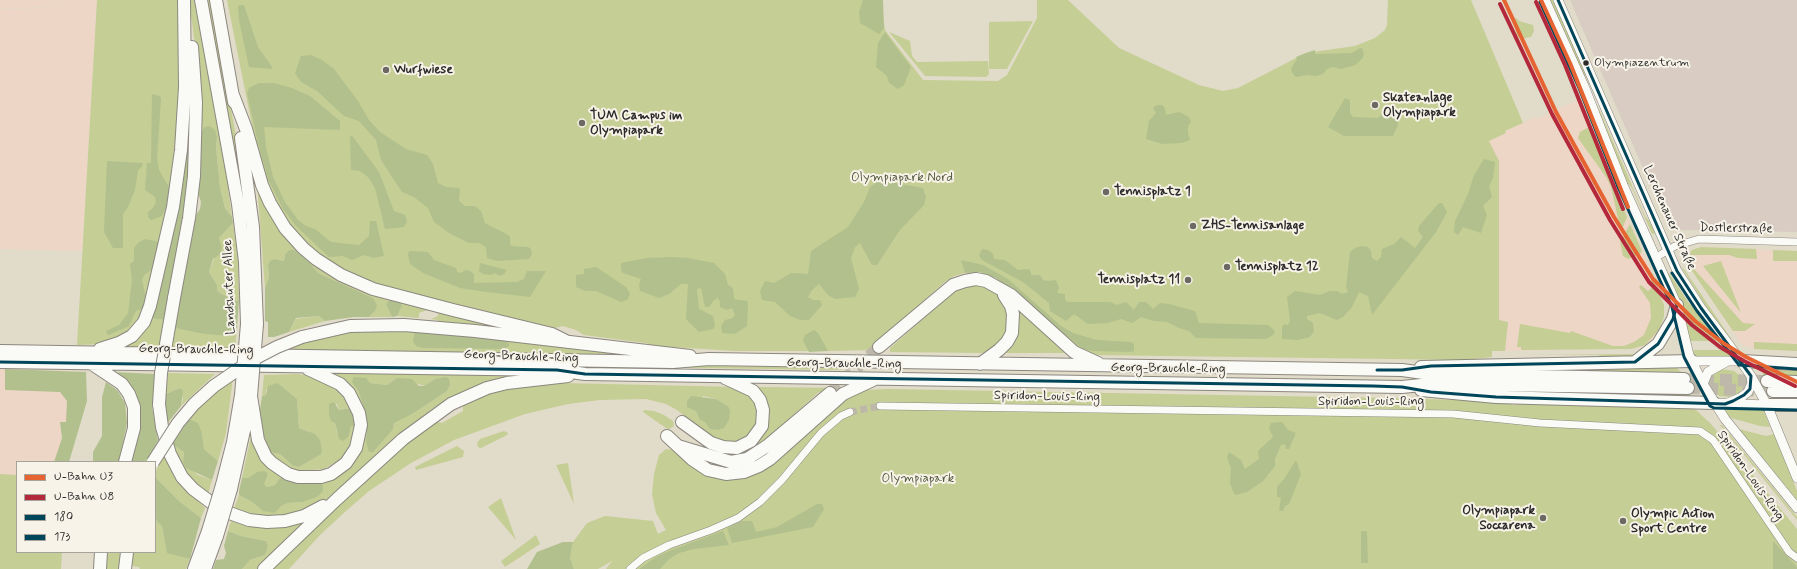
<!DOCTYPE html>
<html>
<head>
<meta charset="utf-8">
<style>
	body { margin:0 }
	#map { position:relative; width:1797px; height:569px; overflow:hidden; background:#e1dbc9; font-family:Mynerve,sans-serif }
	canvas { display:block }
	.legend { position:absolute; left:16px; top:461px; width:140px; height:92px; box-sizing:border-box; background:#f7f3e8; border:1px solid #a5a39c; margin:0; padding:5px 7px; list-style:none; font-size:12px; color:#2b2b2b }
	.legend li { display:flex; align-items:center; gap:8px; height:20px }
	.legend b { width:20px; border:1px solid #a5a39c }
</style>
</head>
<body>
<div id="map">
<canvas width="1797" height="569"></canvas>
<ul class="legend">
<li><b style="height:5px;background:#e66432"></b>U-Bahn U3</li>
<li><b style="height:5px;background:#b4283c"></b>U-Bahn U8</li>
<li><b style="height:5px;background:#00465a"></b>180</li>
<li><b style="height:5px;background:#00465a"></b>173</li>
</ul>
</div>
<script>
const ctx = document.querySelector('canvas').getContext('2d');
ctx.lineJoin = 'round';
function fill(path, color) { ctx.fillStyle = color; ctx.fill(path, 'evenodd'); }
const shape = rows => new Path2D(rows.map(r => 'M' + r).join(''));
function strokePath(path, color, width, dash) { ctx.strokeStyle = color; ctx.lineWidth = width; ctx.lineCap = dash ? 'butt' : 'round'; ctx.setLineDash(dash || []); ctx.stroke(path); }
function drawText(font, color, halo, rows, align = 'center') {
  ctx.font = font + ' Mynerve,sans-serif'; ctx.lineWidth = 4; ctx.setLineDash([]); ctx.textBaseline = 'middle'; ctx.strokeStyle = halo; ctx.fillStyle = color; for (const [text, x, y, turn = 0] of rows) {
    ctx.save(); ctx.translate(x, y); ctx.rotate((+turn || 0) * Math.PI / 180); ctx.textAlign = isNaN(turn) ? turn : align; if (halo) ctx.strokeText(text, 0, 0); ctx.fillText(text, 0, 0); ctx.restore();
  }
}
fill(shape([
	[0,0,97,0,82,251,0,249,0,10,69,6,0,9],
	[1580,99,1589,128,1662,297,1664,305,1664,317,1659,330,1652,340,1637,348,1505,351,1508,322,1499,320,1489,141,1506,133,1505,131,1535,117,1537,119],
	[1701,247,1797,251,1797,351,1754,349,1742,345,1690,268,1690,253],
	[0,369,74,371,65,462,17,462,17,518,0,532]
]), '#edd6c6');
fill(shape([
	[1570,0,1797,0,1797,232,1681,230,1670,226,1666,221]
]), '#d8ccc3');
fill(shape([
	[97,0,177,0,180,47,178,113,168,203,144,308,138,321,129,331,104,344,77,345],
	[189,0,194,0,224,159,232,217,225,208,220,187,216,147,217,137,200,133,197,61],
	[206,0,210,0,234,125,239,156,251,260],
	[227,0,880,0,885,30,923,80,998,81,1007,75,1037,18,1037,0,1068,0,1119,48,1199,85,1223,91,1238,88,1306,53,1355,46,1375,38,1385,30,1387,25,1388,0,1471,0,1523,123,1505,131,1506,133,1489,141,1499,161,1499,320,1508,322,1505,351,1492,351,1492,357,1465,360,1091,355,1080,350,1006,285,996,278,980,272,965,273,954,276,945,282,872,346,872,350,828,351,735,351,657,346,645,343,584,335,576,330,563,326,555,328,378,285,351,275,319,256,293,231,273,197,259,160],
	[1549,0,1553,0,1558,6,1588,74,1583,76],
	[1516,18,1519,21,1533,25,1534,31,1531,37,1520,39,1516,35,1514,19],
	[1033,21,1007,69,989,69,989,22],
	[889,32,910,41,912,56,917,62,988,61,989,74,986,77,925,76],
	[1599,109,1645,216,1650,222,1656,233,1652,234,1632,188,1626,181,1599,115],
	[1589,127,1627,217,1621,232,1611,187,1606,177,1578,138,1580,132],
	[257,183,299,248,391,298,386,304,392,317,369,317,375,311,373,298,318,273,309,262,289,250,285,254,284,261,275,259,268,266,269,278,265,288],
	[233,223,238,260,239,301,233,300,217,291,217,285,209,272,220,243,219,238],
	[1630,224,1642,251,1640,254,1628,259,1623,256,1620,242],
	[1701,247,1756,249,1757,259,1738,258,1729,255,1689,255,1692,250],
	[1773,250,1797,251,1797,261,1773,261],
	[1721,261,1741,313,1703,266],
	[1682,268,1684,269,1732,340,1718,326],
	[1690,268,1693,268,1743,323,1755,324,1745,331,1733,331],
	[1669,273,1688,302,1698,312,1722,341,1690,341,1675,287,1666,275],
	[1654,280,1664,305,1664,317,1659,330,1645,345,1631,349,1521,350,1521,347,1517,347,1520,324,1570,333,1571,331,1613,346,1624,346,1634,342,1644,335,1651,318,1650,303,1639,287,1641,285,1648,291,1654,286,1649,282],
	[977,285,985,287,1002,297,1008,307,1007,332,995,348,983,353,890,352,890,348,951,294,966,286],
	[400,300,430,309,419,313,419,318,397,316,402,306],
	[1016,307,1068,353,1004,353],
	[438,309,529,331,438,322,438,320,431,319,438,316],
	[319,316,325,321,289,332,296,319],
	[150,318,165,320,160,349,117,347],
	[237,327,235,349,172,348,175,328,230,336],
	[397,329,505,341,504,338,656,356,280,351,294,344,348,331],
	[1754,342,1797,344,1797,351,1754,349],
	[1693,350,1728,350,1733,357,1695,357],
	[1638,354,1629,357,1606,357,1597,355,1525,355],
	[266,359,842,368,842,370,266,362],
	[1675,366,1681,372,1508,370],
	[1721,369,1734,371,1741,377,1743,387,1739,393,1729,397,1719,396,1714,392,1711,386,1711,377],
	[1762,369,1797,371,1797,376,1763,375],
	[322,371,523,375,524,376,486,383,454,396,432,409,328,498,315,506,302,512,274,518,233,511,239,495,252,502,263,511,288,503,302,502,322,479,349,464,362,413],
	[397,378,425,386,435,379,450,385,447,391,414,413,400,419,394,423,393,429,366,441,367,418,358,390,370,383,387,385],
	[168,373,215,374,181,406,183,399,180,388,166,394],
	[296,374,313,376,337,389,347,400,351,408,339,410,337,404,329,407,331,420,335,423,337,433,349,436,351,426,355,426,351,444,346,452,342,458,324,469,300,471,293,469,276,459,269,452,280,454,293,466,299,467,320,455,310,432,299,428,297,399,278,383,266,390,266,395,262,396,264,375],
	[233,377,226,433,218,461,204,449,202,433,189,419,202,403],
	[562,383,737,387,755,400,760,415,752,437,729,445,706,434,677,410,666,404,646,399,600,400,568,404,525,414,454,440,411,463,369,491,347,510,321,534,289,569,273,569,339,504,433,421,442,423,463,411,463,403,484,394,519,385],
	[703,396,716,399,728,406,699,419,696,411],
	[758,387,760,387,845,388,839,393,819,392,761,444,748,452,733,456,716,453,709,449,710,447,716,450,761,436,756,389],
	[888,389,1389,398,1496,401,1514,405,1522,404,1690,408,1696,410,1711,424,1797,529,1797,569,606,569,612,561,598,569,574,569,570,558,573,542,587,523,605,516,653,521,658,534,666,530,656,513,652,494,654,474,659,455,666,449,674,450,735,479,848,397,866,390],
	[1463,390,1690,393,1690,397],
	[1723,409,1763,409,1770,427,1760,426,1731,418],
	[644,410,654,411,664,415,673,421,674,426,669,429,666,428,643,412],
	[1720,425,1722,425,1797,517,1797,520],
	[250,426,284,476,279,479,275,485,267,487,263,484,268,474,257,472,248,478,242,478,251,436],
	[1739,429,1766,436,1774,434,1797,491,1797,500],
	[504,431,508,433,507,435,481,448,478,447,477,443,480,439],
	[172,444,184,452,183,462,198,475,212,480,207,498,183,471],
	[457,446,464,451,463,457,416,470,415,467],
	[164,454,179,482,205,508,201,518,179,501,155,477,155,473],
	[568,463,574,504,556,465],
	[0,474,17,475,17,552,62,552,61,569,0,569],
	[501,498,516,540,488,507],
	[155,515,157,522,162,526,167,552,190,559,186,569,140,569,139,567,132,566,133,552,155,552],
	[308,519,259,569,242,569,250,560,265,555,266,541,241,536,228,531,231,521,246,526,259,527],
	[536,535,540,544,505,567,501,561],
	[107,552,120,552,119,569,105,569]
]), '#c5ce94');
fill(shape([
	[863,0,883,0,884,28,879,34,860,23,859,12],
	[241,5,244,5,258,47,272,67,272,69,249,67,239,20,238,6],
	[885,32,911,67,904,85,898,89,889,83,887,76,876,67,878,43],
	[1360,48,1362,48,1364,54,1362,59,1355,65,1341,69,1333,67,1327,69,1323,74,1316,76,1307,75,1296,77,1293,74,1291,69,1297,59,1296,57,1306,53,1315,50,1315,54,1318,54,1352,53],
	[311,55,322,60,334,69,358,101,369,120,380,132,406,149,427,155,433,164,438,183,446,187,460,188,459,201,465,206,475,206,481,211,485,223,510,236,510,244,512,246,528,247,531,249,532,254,529,259,497,261,487,258,486,247,479,243,469,243,449,233,434,222,428,208,414,197,402,192,381,160,376,140,359,121,344,116,317,91,301,82,295,73,301,56],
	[259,83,274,83,292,88,310,96,340,121,340,130,264,127,266,147,273,177,285,202,298,220,306,226,315,229,331,242,359,245,369,236,370,221,376,221,384,256,374,258,364,255,352,260,343,256,329,257,296,226,283,209,268,179,258,143,247,93,249,88],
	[152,94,160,96,161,99,157,158,159,170,170,189,168,203,162,216,151,220,148,217,148,212,153,208,156,202,155,197,145,190,147,163,151,163],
	[1345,98,1350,100,1350,113,1353,117,1378,118,1381,115,1391,114,1398,120,1398,125,1393,136,1344,136,1328,127],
	[1157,105,1162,105,1165,108,1166,115,1179,112,1189,117,1191,122,1188,126,1188,133,1190,140,1181,143,1162,144,1146,139,1149,121,1156,113,1153,108],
	[186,126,192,126,187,203,165,320,150,318],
	[209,126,215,130,217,137,216,147,220,187,225,208,232,217,233,223,219,238,222,248,220,254,213,259,209,272,217,285,217,291,233,300,239,301,237,327,230,336,205,334,175,328,192,221,200,209,201,202,197,190,200,133,205,127],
	[350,136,353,137,379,172,394,211,405,215,407,221,404,227,385,229,375,188,368,177,360,171,351,170],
	[1484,159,1495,162,1493,178,1489,186,1492,197,1483,206,1487,215,1481,233,1463,227,1458,235,1454,232,1455,221,1468,194,1474,175],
	[107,161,143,163,142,167,138,170,135,190,128,207,123,214,123,248,113,248,104,232],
	[884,181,923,188,926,197,924,205,900,230,877,265,872,265,860,243,855,247,851,258,859,289,855,297,835,299,828,295,819,284,812,290,808,297,813,300,820,300,822,305,809,320,800,320,790,316,775,302,762,300,760,291,765,281,774,283,791,273,808,274,811,251,848,227,864,202,870,187,877,182],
	[1439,203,1442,203,1447,212,1436,232,1372,315,1368,296,1359,292,1352,307,1343,317,1337,320,1320,313,1307,316,1307,319,1313,323,1314,331,1310,337,1298,340,1282,339,1282,327,1284,324,1288,325,1290,321,1287,297,1295,291,1320,295,1330,291,1337,291,1342,294,1348,292,1346,287,1350,252,1355,248,1361,246,1368,247,1371,251,1372,258,1377,261,1381,257,1382,249,1394,244,1401,237,1415,248,1423,237,1418,231,1419,226],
	[145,239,159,242,153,269,144,275,142,280,146,297,144,308,136,311,129,326,109,335,107,334,106,331,119,325,128,313,132,280,130,264,134,261,134,248,139,242],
	[982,249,988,250,993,254,994,259,1005,260,1018,270,1029,269,1031,272,1031,275,1040,275,1043,280,1048,281,1056,280,1059,288,1057,293,1065,294,1065,300,1068,302,1110,302,1117,305,1126,302,1134,310,1139,302,1146,302,1153,309,1160,303,1169,304,1195,311,1199,323,1268,325,1275,331,1273,335,1266,339,1196,338,1189,331,1179,328,1167,322,1154,321,1141,317,1132,323,1121,319,1108,323,1088,324,1074,314,1066,321,1050,311,1049,303,1023,282,982,260,979,256],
	[289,250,294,250,309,262,318,273,373,298,377,305,375,311,369,317,354,317,325,321,319,316,296,318,289,332,274,337,268,337,268,322,265,321,265,288,269,278,268,266,270,261,275,259,284,261,285,254],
	[409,251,428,252,434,260,456,268,457,272,460,273,466,270,470,271,474,274,474,283,517,282,524,279,527,271,546,271,530,297,486,292,460,288,423,273,410,264,408,255],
	[670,257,688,258,714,263,725,274,728,285,733,288,734,299,747,301,748,304,747,326,735,334,722,333,721,326,725,320,733,318,735,315,732,308,727,310,720,307,720,302,718,298,714,300,709,307,705,307,701,288,697,289,699,309,713,316,715,326,713,329,699,332,686,319,688,284,681,284,669,294,659,298,640,291,639,285,641,279,623,273,621,270,621,263,647,258],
	[961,260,983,265,1008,279,1061,326,1073,333,1097,340,1131,342,1134,344,1134,351,1131,352,1094,351,1083,349,1066,335,1061,336,996,278,980,272,965,273],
	[480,263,507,270,506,271,504,274,499,276,495,273,491,275,483,274,479,271],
	[596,267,626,287,630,294,627,300,621,302,596,291,585,291,576,287,576,275,584,274,584,269],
	[391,298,400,300,402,306,397,316,392,317,386,304],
	[814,330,818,333,828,351,809,352,803,340,805,335],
	[415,331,504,338,509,344,509,346,504,349,422,348,416,346,413,341],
	[5,369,86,372,87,401,69,462,54,462,62,438,60,422,66,422,67,401,60,392,5,390],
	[111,372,155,374,152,407,158,441,146,462,129,462,138,426],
	[354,377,366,378,370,383,387,385,397,378,412,379,419,386,424,386,435,379,446,377,449,379,450,385,447,391,414,413,394,423,393,429,373,452,369,452,366,441,367,418,358,390,352,382],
	[106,382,117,390,125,403,127,423,119,462,93,462,93,452,102,436,102,397],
	[278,383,297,399,299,428,315,434,320,440,322,451,320,455,299,467,293,466,280,454,269,452,265,438,261,434,259,417,262,396,266,395,268,386],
	[180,388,183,391,181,406,166,425,164,403,166,403,166,394],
	[691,396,716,399,728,406,730,411,729,420,724,428,718,430,710,429,705,422,699,419,696,411,687,407,687,401],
	[334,402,339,410,351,408,354,417,355,426,351,426,349,436,343,441,339,439,335,423,331,421,329,415,329,404],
	[189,419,198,423,202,433,204,449,218,461,212,480,186,468,183,462,184,452,172,444],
	[1282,422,1288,430,1296,433,1289,449,1286,449,1285,444,1281,445,1275,459,1275,466,1263,481,1247,492,1236,495,1234,494,1230,483,1231,468,1227,457,1229,452,1241,460,1245,469,1259,459,1258,451,1273,437,1269,428,1271,423],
	[1296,460,1301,474,1289,504,1285,506,1283,511,1279,511,1281,497,1277,497,1277,487,1284,479],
	[265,471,268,474,264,484,267,487,275,485,279,479,284,476,322,479,323,491,317,497,302,502,288,503,281,506,275,513,263,511,252,502,239,495,239,491,242,478,248,478,257,472],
	[155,477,179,501,201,518,190,559,167,553,162,526,157,522,155,515],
	[817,504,822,504,824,509,813,527,732,543,727,528,741,521,752,521,756,532,777,527],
	[228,531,241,536,266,541,268,546,265,555,250,560,242,569,213,569,216,560,224,559,226,553,224,546],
	[723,531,729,545,694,549,679,553,669,559,660,569,639,569,656,557,669,551],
	[1361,531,1367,531,1368,563,1361,563],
	[1773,541,1797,567,1797,569,1766,569,1773,569],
	[563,542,573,542,570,558,574,569,527,569,537,552]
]), '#b1c08d');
strokePath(shape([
	[850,412,880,406]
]), '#bdb8a9', 7, [7, 3.5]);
strokePath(shape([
	[1684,379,1767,381],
	[1688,388,1773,391],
	[830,393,879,347]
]), '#bdb8a9', 12, [12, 6]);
const street = shape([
	[1655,258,1675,246,1699,239,1797,242],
	[880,406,1453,414,1540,423,1700,431,1713,440,1789,552,1797,558],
	[630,569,643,558,669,545,711,530,738,518,760,502,782,480,821,433,841,416,850,412]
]);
const secondary = shape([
	[1545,0,1584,86,1623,185,1677,305,1689,355,1703,384,1725,419,1797,508],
	[1558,0,1677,271,1701,308,1730,346,1751,376,1767,405,1797,478],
	[1692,361,1742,361],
	[1703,384,1708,372,1726,362],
	[1714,403,1767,405],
	[1728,403,1740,398,1748,392,1752,383,1751,377]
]);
const highway = shape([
	[201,0,238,204,245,262,247,324],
	[216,0,234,102],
	[233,95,246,129,262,185,270,203,285,228,303,248,316,259,341,275,373,289,453,310,552,334,568,342],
	[241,138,253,227,257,324],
	[174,298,189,218,194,176,196,103,192,47],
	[302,337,350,326,404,325,475,331,690,356],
	[879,347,953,285,965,281,976,279,986,281,1011,295,1074,352,1098,363],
	[100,349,119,343,132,336,144,322,150,306,173,207,181,150,185,87,184,0],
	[0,351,673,362,709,359,1402,370,1431,374,1684,379],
	[1742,361,1797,364],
	[0,362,557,370,585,374,1402,387,1431,384,1688,388],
	[89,362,122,384,129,394,134,407,134,428,125,462],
	[1635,362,1658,344,1673,319,1677,305],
	[980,364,999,350,1007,342,1012,333,1013,314,1011,306,1004,295],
	[1421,367,1692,361],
	[1767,381,1797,382],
	[1421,390,1496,397,1714,403],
	[1773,391,1797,391],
	[251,396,258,440,266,457,272,463,288,474,298,477,321,477,331,474,346,463,356,448,361,425,359,413,349,393,340,384,308,369],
	[159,404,162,427,170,454,182,477,193,489,221,510,249,520,267,522,285,521,304,516,323,506],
	[1767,405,1797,405],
	[682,422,711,443,723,447,737,448,751,441,762,426,763,410,760,400,753,391,725,378],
	[667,436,693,460,708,470,726,474,744,472,759,466,770,459,843,394,873,380],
	[678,446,731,462,747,459,767,446,830,393],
	[222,485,233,442,241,395],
	[231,489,249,408],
	[100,569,101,552],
	[125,569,127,552],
	[194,569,208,531],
	[205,569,217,536],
	[264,569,337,499,403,439,451,404,487,388,507,383,568,376]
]);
strokePath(street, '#8c887f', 8);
strokePath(secondary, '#8c887f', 10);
strokePath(highway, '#8c887f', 14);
strokePath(street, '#fafaf7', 7);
strokePath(secondary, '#fafaf7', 9);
strokePath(highway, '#fafaf7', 12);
const highwayBridge = shape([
	[241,395,247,324],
	[251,396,257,324],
	[159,404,161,373,174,298],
	[153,462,178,423,194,404,214,386,252,360,277,347,302,337],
	[208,531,222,485],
	[217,536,231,489]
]);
strokePath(highwayBridge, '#8c887f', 14, []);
strokePath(highwayBridge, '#fafaf7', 12);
strokePath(shape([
	[0,362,557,370,585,374,1373,386,1402,387,1431,392,1496,397,1725,404,1733,401,1744,395,1750,389,1751,376,1701,308,1677,271,1558,0],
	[1377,370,1402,370,1431,366,1635,362,1658,344,1673,319,1677,305,1661,271]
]), '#00465a', 3);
strokePath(shape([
	[1540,2,1579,88,1618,187,1672,307,1684,357,1710,406,1714,408,1797,410],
	[1672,273,1697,311,1739,365,1797,369]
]), '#00465a', 3);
strokePath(shape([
	[1504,0,1556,112,1614,217,1653,279,1695,321,1723,343,1746,357,1797,382],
	[1541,0,1570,63,1628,207]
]), '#e66432', 4);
strokePath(shape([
	[1536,2,1565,65,1623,209],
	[1500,4,1552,114,1610,220,1649,282,1692,325,1720,347,1744,361,1795,386]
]), '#b4283c', 4);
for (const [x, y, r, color] of [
	[1586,63,3.5,"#2b2b2b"],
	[386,70,4,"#6b6962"],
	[1375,105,4,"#6b6962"],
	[582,123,4,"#6b6962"],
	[1106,192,4,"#6b6962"],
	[1193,226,4,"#6b6962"],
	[1227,267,4,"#6b6962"],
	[1188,280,4,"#6b6962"],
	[1543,518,4,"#6b6962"],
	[1623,521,4,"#6b6962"]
]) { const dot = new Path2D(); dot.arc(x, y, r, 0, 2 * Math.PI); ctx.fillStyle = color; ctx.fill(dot); strokePath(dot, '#f7f3e8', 1.5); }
drawText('12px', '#2b2b2b', '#f7f3e8', [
	["Olympiazentrum",1594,63]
], 'left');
drawText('bold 13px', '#2b2b2b', '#f7f3e8', [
	["Wurfwiese",394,70],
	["Skateanlage",1383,98],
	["Olympiapark",1383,113],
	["TUM Campus im",590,116],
	["Olympiapark",590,131],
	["Tennisplatz 1",1114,192],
	["ZHS-Tennisanlage",1201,226],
	["Tennisplatz 12",1235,267],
	["Tennisplatz 11",1180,280,"right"],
	["Olympiapark",1535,511,"right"],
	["Soccarena",1535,526,"right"],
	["Olympic Action",1631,514],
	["Sport Centre",1631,529]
], 'left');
drawText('13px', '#52593d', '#f7f3e8', [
	["Olympiapark Nord",902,178],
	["Olympiapark",918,479]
]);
drawText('13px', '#2b2b2b', '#f7f3e8', [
	["Lerchenauer Straße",1669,218,66],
	["Dostlerstraße",1736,229,1],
	["Landshuter Allee",230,287,-92],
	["Georg-Brauchle-Ring",196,350,1],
	["Georg-Brauchle-Ring",521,357,2],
	["Georg-Brauchle-Ring",844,364,1],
	["Georg-Brauchle-Ring",1168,369,1],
	["Spiridon-Louis-Ring",1047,397,1],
	["Spiridon-Louis-Ring",1371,402],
	["Spiridon-Louis-Ring",1750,476,55]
]);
</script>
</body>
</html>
